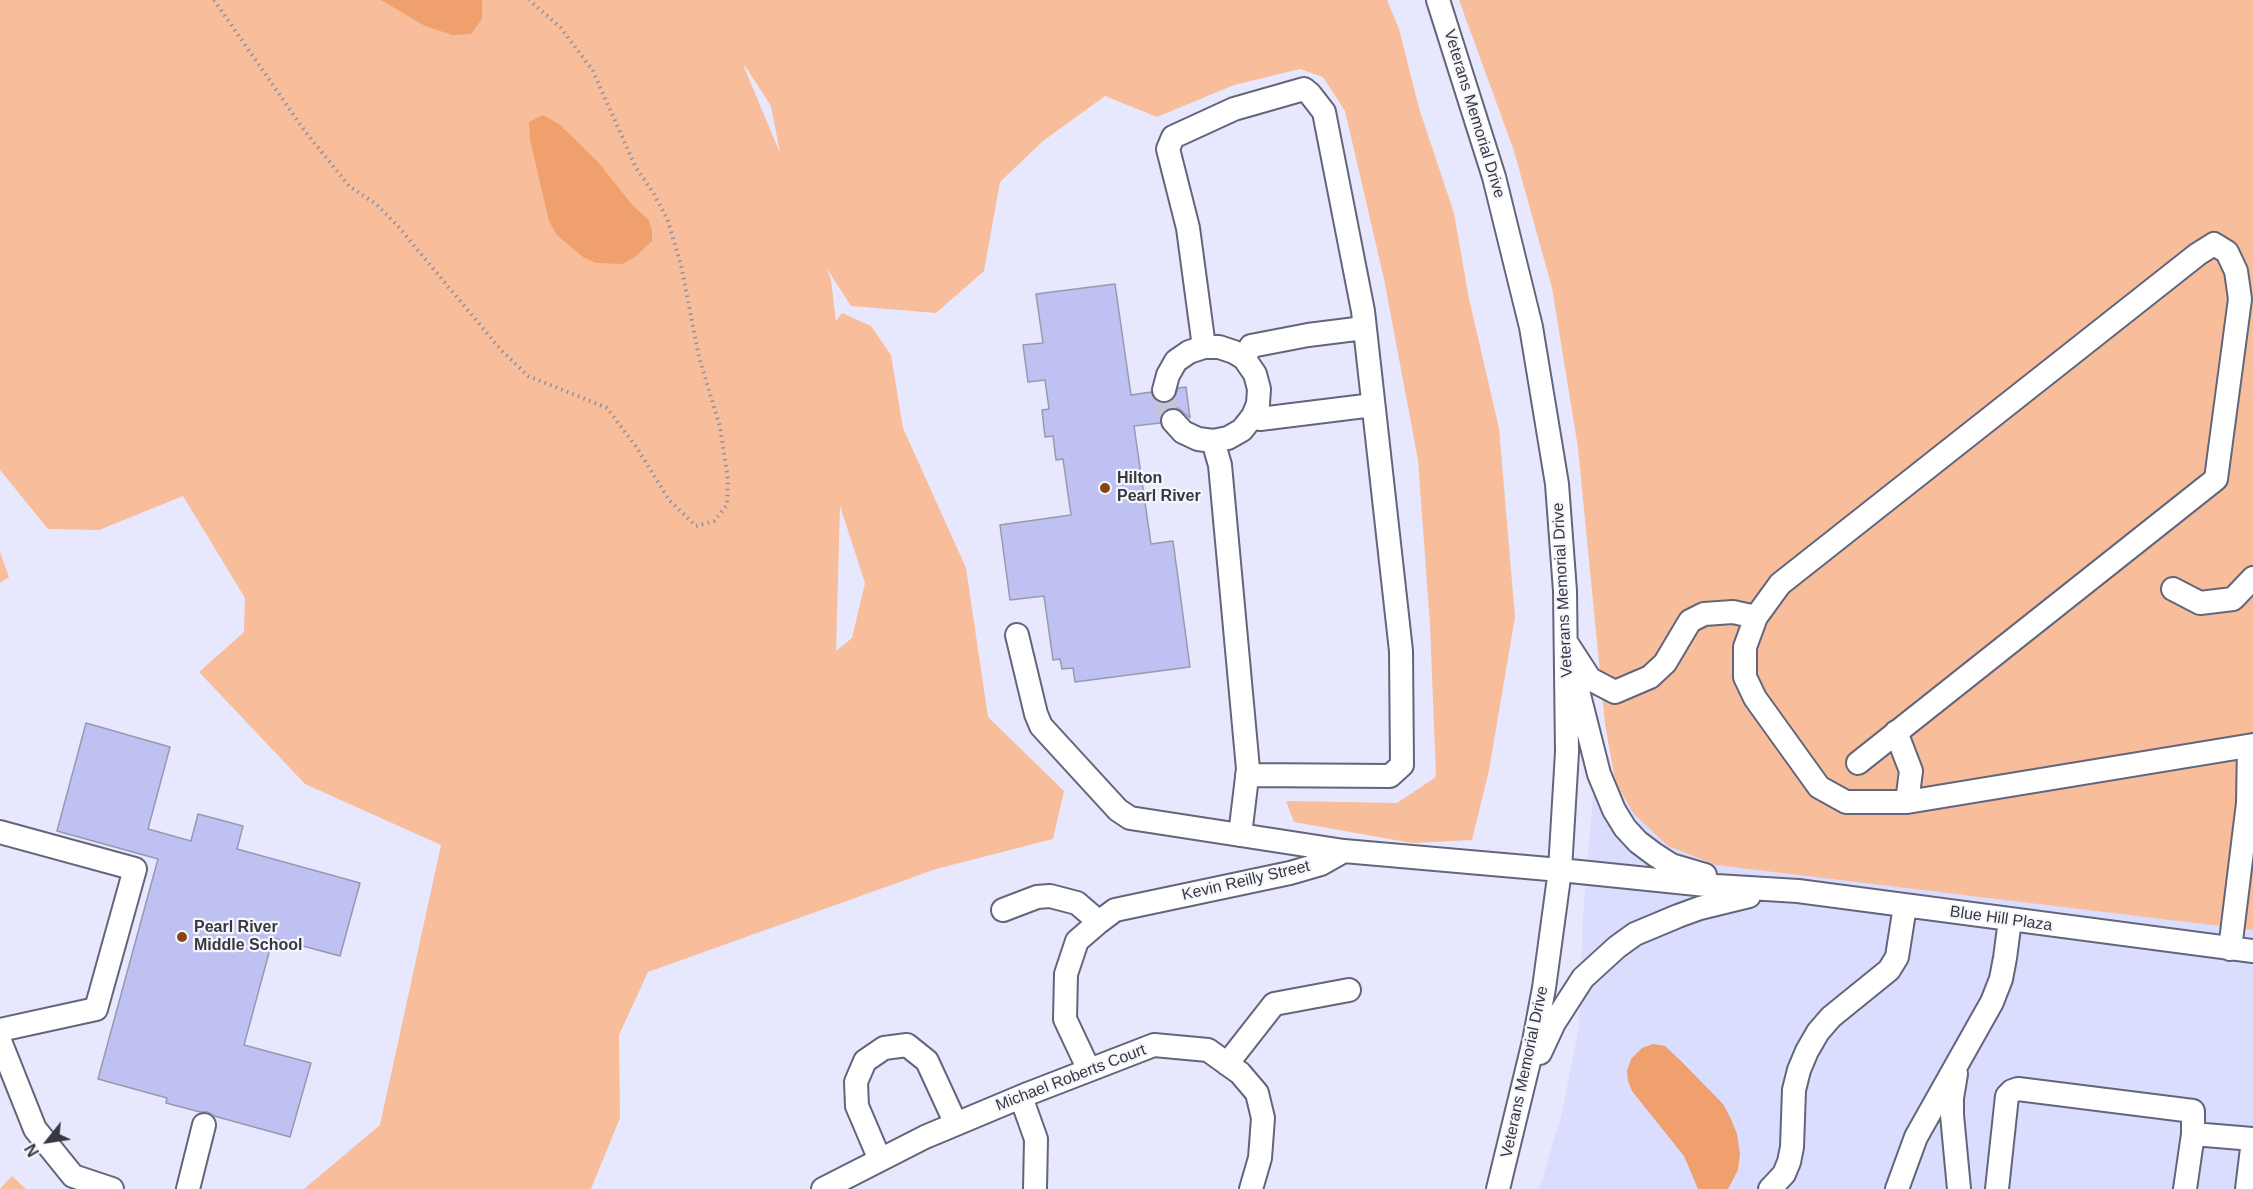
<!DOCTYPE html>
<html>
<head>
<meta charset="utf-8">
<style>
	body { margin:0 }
	#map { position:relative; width:2253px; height:1189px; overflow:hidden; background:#e7e8fd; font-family:Helvetica,sans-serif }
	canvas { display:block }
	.north { position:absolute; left:18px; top:1111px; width:60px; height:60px; -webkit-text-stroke:4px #f6f7fc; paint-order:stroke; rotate:240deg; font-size:16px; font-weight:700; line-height:24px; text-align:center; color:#363741 }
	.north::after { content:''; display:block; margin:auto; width:21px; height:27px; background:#363741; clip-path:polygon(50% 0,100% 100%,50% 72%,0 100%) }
</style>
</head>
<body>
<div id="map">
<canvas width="2253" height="1189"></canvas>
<div class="north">N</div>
</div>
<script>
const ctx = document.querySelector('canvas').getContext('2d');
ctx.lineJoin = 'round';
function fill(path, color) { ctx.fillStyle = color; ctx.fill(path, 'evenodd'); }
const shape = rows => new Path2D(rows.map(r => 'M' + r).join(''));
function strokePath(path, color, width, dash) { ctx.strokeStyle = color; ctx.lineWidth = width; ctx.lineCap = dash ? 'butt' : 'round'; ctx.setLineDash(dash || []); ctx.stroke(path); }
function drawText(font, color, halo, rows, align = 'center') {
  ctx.font = font + ' Helvetica,sans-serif'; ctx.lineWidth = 4.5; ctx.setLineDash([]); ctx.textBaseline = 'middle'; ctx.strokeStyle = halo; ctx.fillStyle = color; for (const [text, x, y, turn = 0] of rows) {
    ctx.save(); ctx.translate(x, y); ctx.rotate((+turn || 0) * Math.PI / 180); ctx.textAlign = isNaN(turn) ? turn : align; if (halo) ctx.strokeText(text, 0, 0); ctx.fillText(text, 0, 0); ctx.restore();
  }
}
fill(shape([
	[1621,778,2253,878,2253,1189,1539,1189,1561,1117,1579,1027,1583,916,1593,796]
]), '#daddfe');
fill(shape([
	[0,0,1387,0,1399,29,1419,108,1454,213,1469,299,1499,428,1515,617,1489,770,1472,840,1412,843,1294,822,1286,801,1397,803,1436,777,1430,625,1418,460,1384,279,1345,111,1323,77,1300,69,1234,85,1157,117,1105,96,1043,141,1000,182,984,271,936,313,851,306,827,269,831,280,836,321,842,313,871,326,891,355,903,428,966,568,988,717,1064,791,1053,839,936,869,648,972,619,1035,620,1118,591,1189,304,1189,380,1125,441,845,305,784,199,672,244,632,245,598,183,496,99,530,48,529,0,470],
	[745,66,771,106,780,153,744,67],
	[840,506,865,583,852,638,836,651],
	[1459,0,2253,0,2253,930,1716,865,1668,846,1634,814,1615,781,1605,724,1578,448,1552,288,1514,151],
	[0,552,9,577,0,583],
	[12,1176,26,1189,0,1189]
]), '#f8be9b');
fill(shape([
	[381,0,482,0,482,19,471,34,452,35,425,26],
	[543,115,559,124,598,162,634,207,648,219,652,230,652,241,635,257,622,264,596,263,583,257,557,235,549,221,530,140,529,122],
	[1653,1044,1665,1046,1682,1062,1723,1104,1731,1119,1737,1134,1740,1154,1738,1170,1728,1189,1698,1189,1684,1156,1632,1091,1628,1081,1627,1071,1631,1059,1642,1048]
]), '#efa06d');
const building = shape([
	[1115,284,1131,395,1151,392,1155,400,1167,403,1174,399,1178,388,1186,387,1190,418,1178,408,1171,408,1164,411,1160,423,1134,426,1151,544,1173,541,1190,667,1075,682,1073,668,1062,669,1060,659,1053,660,1044,596,1010,600,1000,525,1071,515,1063,459,1056,460,1053,436,1045,437,1042,410,1049,409,1045,380,1028,382,1023,345,1043,343,1036,294,1115,284],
	[86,723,170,747,148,829,191,841,198,814,243,826,237,849,360,883,340,956,273,938,244,1045,311,1063,290,1137,214,1116,208,1112,200,1112,166,1103,167,1098,98,1079,158,859,57,831,86,723]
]);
fill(building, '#bec1f2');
strokePath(building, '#9799b1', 1.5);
strokePath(shape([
	[1164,390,1166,406,1173,421]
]), '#c4c5d7', 22, [22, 11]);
const minor = shape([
	[1438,0,1494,177,1531,327,1557,484,1565,591,1567,752,1560,870,1544,988,1534,1041,1498,1189],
	[1204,347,1188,228,1168,149,1173,137,1234,109,1304,89,1310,94,1324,112,1363,311,1401,651,1402,765,1390,776,1247,775],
	[1244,358,1251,346,1308,335,1364,328],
	[1164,390,1168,375,1176,361,1189,352,1204,347,1219,347,1234,352,1244,358,1255,374,1259,389,1258,404,1253,416,1242,430,1228,438,1213,441,1198,439,1183,432,1173,421],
	[1253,416,1260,419,1373,405],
	[1213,441,1220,465,1248,769,1240,835],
	[2173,589,2200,603,2233,599,2253,578],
	[1017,635,1036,714,1041,726,1118,810,1130,818,1344,851],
	[1566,642,1590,679,1615,692,1650,677,1665,663,1690,621,1704,614,1733,612,1756,617],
	[1576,683,1599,774,1614,810,1625,828,1638,842,1654,854,1671,865,1705,875],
	[1896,732,1911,771,1907,802],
	[1858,763,2216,479,2240,299,2236,271,2227,252,2214,244,2198,254,1780,584,1756,617,1745,647,1745,677,1755,698,1819,787,1846,802,1907,802,2253,745],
	[0,832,135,869,96,1009,0,1030],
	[1003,910,1037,897,1050,896,1077,903,1099,922],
	[2230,949,2248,803,2249,746],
	[0,1041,35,1129,73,1176,112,1189],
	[1540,1053,1554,1023,1583,978,1617,947,1635,934,1678,916,1700,908,1749,896],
	[1227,1064,1274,1004,1349,990],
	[1089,1070,1065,1019,1066,974,1077,941,1099,922,1115,910,1290,873,1321,864,1344,851,1560,870,1716,886,1798,891,2253,951],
	[1956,1074,1952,1098,1952,1115,1959,1189],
	[1021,1097,1036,1139,1035,1189],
	[2193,1134,2253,1139],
	[880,1160,857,1106,856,1082,865,1061,884,1048,907,1045,927,1061,956,1124],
	[188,1189,204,1125],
	[823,1189,925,1137,1030,1093,1154,1045,1208,1050,1240,1073,1257,1093,1263,1118,1260,1158,1251,1189],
	[1770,1189,1784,1174,1789,1162,1792,1147,1794,1090,1799,1070,1807,1051,1818,1032,1831,1017,1889,970,1897,957,1905,906],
	[1897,1189,1916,1137,1992,1002,2001,979,2005,958,2010,920],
	[1997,1189,2007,1096,2012,1091,2018,1089,2193,1111,2193,1134,2185,1189],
	[2247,1189,2253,1140]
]);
strokePath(minor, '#63657b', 26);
strokePath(shape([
	[214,0,304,130,349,186,376,204,396,224,501,350,528,376,607,408,637,448,669,500,696,526,714,521,727,505,728,480,720,427,699,357,681,265,668,221,654,194,635,166,593,71,561,28,529,0]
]), '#8f90a0', 4, [1.5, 4.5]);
strokePath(minor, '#fff', 22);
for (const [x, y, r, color] of [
	[1105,488,6,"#874512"],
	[182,937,6,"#874512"]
]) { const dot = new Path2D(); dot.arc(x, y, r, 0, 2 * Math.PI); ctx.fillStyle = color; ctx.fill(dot); strokePath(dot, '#f6f7fc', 2); }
drawText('16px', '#363741', '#f6f7fc', [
	["Veterans Memorial Drive",1474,114,73],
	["Veterans Memorial Drive",1563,590,-93],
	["Kevin Reilly Street",1246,881,-13],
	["Blue Hill Plaza",2001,919,8],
	["Veterans Memorial Drive",1525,1072,-78],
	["Michael Roberts Court",1071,1078,-21]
]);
drawText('bold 16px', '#363741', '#f6f7fc', [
	["Hilton",1117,479],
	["Pearl River",1117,497],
	["Pearl River",194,928],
	["Middle School",194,946]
], 'left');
</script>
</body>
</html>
